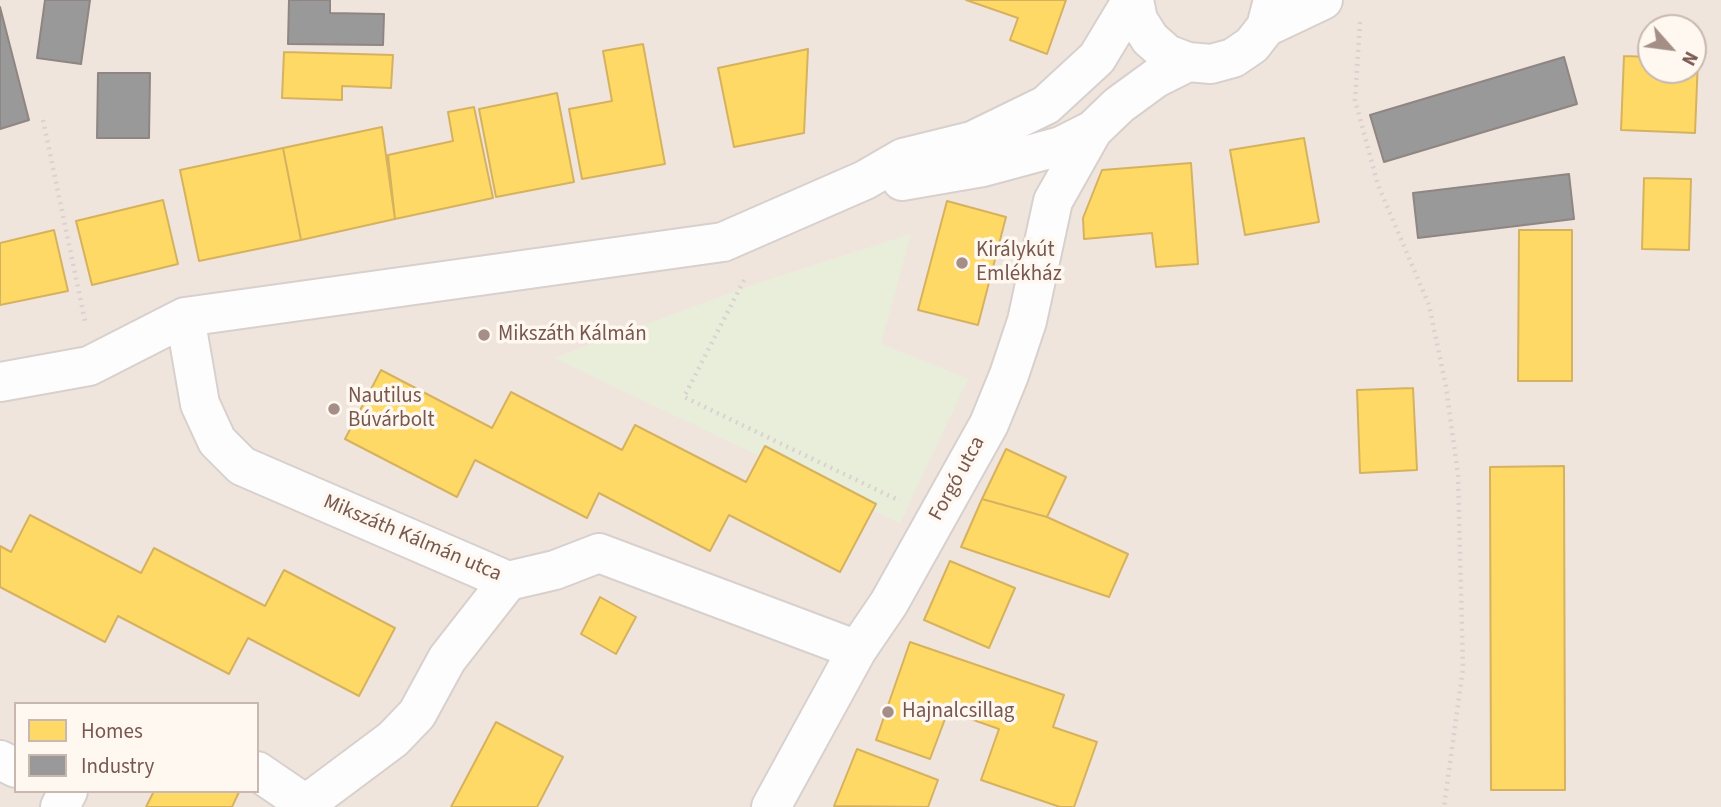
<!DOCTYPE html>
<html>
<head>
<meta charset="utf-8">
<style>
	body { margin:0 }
	#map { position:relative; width:1721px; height:807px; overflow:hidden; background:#f8f3ef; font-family:"Source Sans 3",sans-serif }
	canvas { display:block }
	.legend { position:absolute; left:14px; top:702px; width:245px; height:91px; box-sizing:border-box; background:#fef8f1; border:2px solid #c8b8b0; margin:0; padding:9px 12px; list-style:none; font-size:21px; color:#77574e }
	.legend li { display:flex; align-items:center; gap:14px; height:35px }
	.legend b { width:35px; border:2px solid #c8b8b0 }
	.north { position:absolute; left:1637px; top:14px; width:70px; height:70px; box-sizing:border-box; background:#fef8f1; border:2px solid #c8b8b0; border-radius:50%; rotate:118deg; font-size:19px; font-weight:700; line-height:28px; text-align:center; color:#77574e }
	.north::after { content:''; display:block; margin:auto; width:24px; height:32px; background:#a48e86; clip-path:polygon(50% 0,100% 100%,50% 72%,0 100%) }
</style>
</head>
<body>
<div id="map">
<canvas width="1721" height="807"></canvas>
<ul class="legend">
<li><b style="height:19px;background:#ffd966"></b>Homes</li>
<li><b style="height:19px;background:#999"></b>Industry</li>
</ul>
<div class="north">N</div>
</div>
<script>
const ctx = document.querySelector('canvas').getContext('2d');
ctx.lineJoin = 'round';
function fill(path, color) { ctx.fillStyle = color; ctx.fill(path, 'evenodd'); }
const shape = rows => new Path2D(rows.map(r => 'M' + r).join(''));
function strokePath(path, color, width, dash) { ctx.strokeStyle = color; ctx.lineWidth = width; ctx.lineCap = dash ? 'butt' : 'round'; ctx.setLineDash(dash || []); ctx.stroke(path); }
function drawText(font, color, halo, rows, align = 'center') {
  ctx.font = font + ' "Source Sans 3",sans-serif'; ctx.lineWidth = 7; ctx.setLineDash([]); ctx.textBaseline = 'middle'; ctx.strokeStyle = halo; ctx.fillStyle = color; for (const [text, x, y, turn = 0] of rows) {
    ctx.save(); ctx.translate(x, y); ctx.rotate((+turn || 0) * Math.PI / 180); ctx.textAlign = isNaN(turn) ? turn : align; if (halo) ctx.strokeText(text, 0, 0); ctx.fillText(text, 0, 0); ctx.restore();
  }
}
fill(shape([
	[0,0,1721,0,1721,807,0,807],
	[1651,28,1693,28,1693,70,1651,70],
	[16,704,257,704,257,791,16,791]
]), '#f0e5dd');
fill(shape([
	[911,234,881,344,968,379,900,523,554,358,758,283]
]), '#e8eeda');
const homes = shape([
	[966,0,1066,0,1047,54,1010,40,1018,18,966,0],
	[643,44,665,164,582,179,569,109,612,101,603,51,643,44],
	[808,49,804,133,734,147,718,68,808,49],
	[284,52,393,55,391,88,342,86,342,100,282,98,284,52],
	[1624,56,1651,57,1651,70,1693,70,1693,59,1698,59,1695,133,1621,130,1624,56],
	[557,93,574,182,496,197,479,109,557,93],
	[474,107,493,198,395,219,388,155,453,141,448,112,474,107],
	[382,127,395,219,301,240,283,148,382,127],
	[1304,138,1319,222,1245,235,1230,150,1304,138],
	[283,148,301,240,199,261,180,170,283,148],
	[1191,163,1198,264,1156,267,1152,233,1084,239,1083,218,1102,170,1191,163],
	[1644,178,1691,179,1689,250,1642,249,1644,178],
	[163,200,178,264,92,285,76,221,163,200],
	[947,201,1006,217,978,325,918,310,947,201],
	[54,230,68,291,0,305,0,243,54,230],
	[1519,230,1572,230,1572,381,1518,381,1519,230],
	[381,370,492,428,511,392,622,450,635,425,746,482,765,446,876,504,840,572,729,515,710,551,599,493,587,518,475,460,457,497,345,439,381,370],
	[1413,388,1417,470,1360,473,1357,390,1413,388],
	[1006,449,1066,477,1047,517,982,499,1006,449],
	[1564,466,1565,790,1491,790,1490,467,1564,466],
	[982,499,1047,517,1128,554,1109,597,961,547,982,499],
	[30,515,141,573,154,548,265,606,284,570,395,628,359,696,248,638,229,674,118,616,105,642,0,587,0,546,11,552,30,515],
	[950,561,1015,588,989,648,924,620,950,561],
	[600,597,636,617,616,654,581,634,600,597],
	[910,642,1064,695,1053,727,1097,742,1074,807,1060,807,981,780,999,729,948,711,930,759,876,740,910,642],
	[496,722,563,757,537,807,451,807,496,722],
	[857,749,938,780,928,807,834,806,857,749],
	[154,791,237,791,239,792,232,807,146,807,154,791]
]);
fill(homes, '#ffd966');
strokePath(homes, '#d6b25f', 2);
const industry = shape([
	[45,0,90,0,81,64,37,58,45,0],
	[289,0,330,0,330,13,384,14,383,45,288,44,289,0],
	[0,7,29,120,0,129,0,7],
	[1564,57,1577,104,1384,162,1370,115,1564,57],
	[98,73,150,73,149,138,97,138,98,73],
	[1569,174,1574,219,1418,238,1413,193,1569,174]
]);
fill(industry, '#999');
strokePath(industry, '#8f8582', 2);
const minor = shape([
	[1134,0,1138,20,1150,39,1167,54,1188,62,1211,64,1233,58,1252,45,1266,27,1273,0],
	[1266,27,1323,0],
	[902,181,983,167,1061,146,1093,130,1119,105,1156,78,1188,62],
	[185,317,200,404,217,441,242,466,508,581,555,570,599,553,857,650],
	[0,382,89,366,185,317,723,242,865,180,903,158,972,141,1046,105,1097,58,1132,0],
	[0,760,16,768],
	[257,771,304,803],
	[60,807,68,791],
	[302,807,393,739,417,714,447,659,508,581],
	[771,807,857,650,889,603,989,424,1009,375,1027,321,1053,201,1093,130]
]);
strokePath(minor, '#d7d0cd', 42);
strokePath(shape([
	[1360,22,1355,100,1378,185,1429,305,1446,387,1458,475,1463,668,1444,807],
	[43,120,85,321],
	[744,280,684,397,900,501]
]), '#dad1d0', 4.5, [2, 5]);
strokePath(minor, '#fefdfd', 38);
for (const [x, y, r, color] of [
	[962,263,7,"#a48e86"],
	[484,335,7,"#a48e86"],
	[334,409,7,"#a48e86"],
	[888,712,7,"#a48e86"]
]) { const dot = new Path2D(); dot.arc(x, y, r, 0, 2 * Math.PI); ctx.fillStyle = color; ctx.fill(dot); strokePath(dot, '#fef8f1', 2.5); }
drawText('21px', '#77574e', '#fef8f1', [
	["Királykút",976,251],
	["Emlékház",976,275],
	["Mikszáth Kálmán",498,335],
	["Nautilus",348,397],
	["Búvárbolt",348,421],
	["Hajnalcsillag",902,712]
], 'left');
drawText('21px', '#77574e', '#fef8f1', [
	["Forgó utca",958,479,-61],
	["Mikszáth Kálmán utca",412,539,23]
]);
</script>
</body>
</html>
